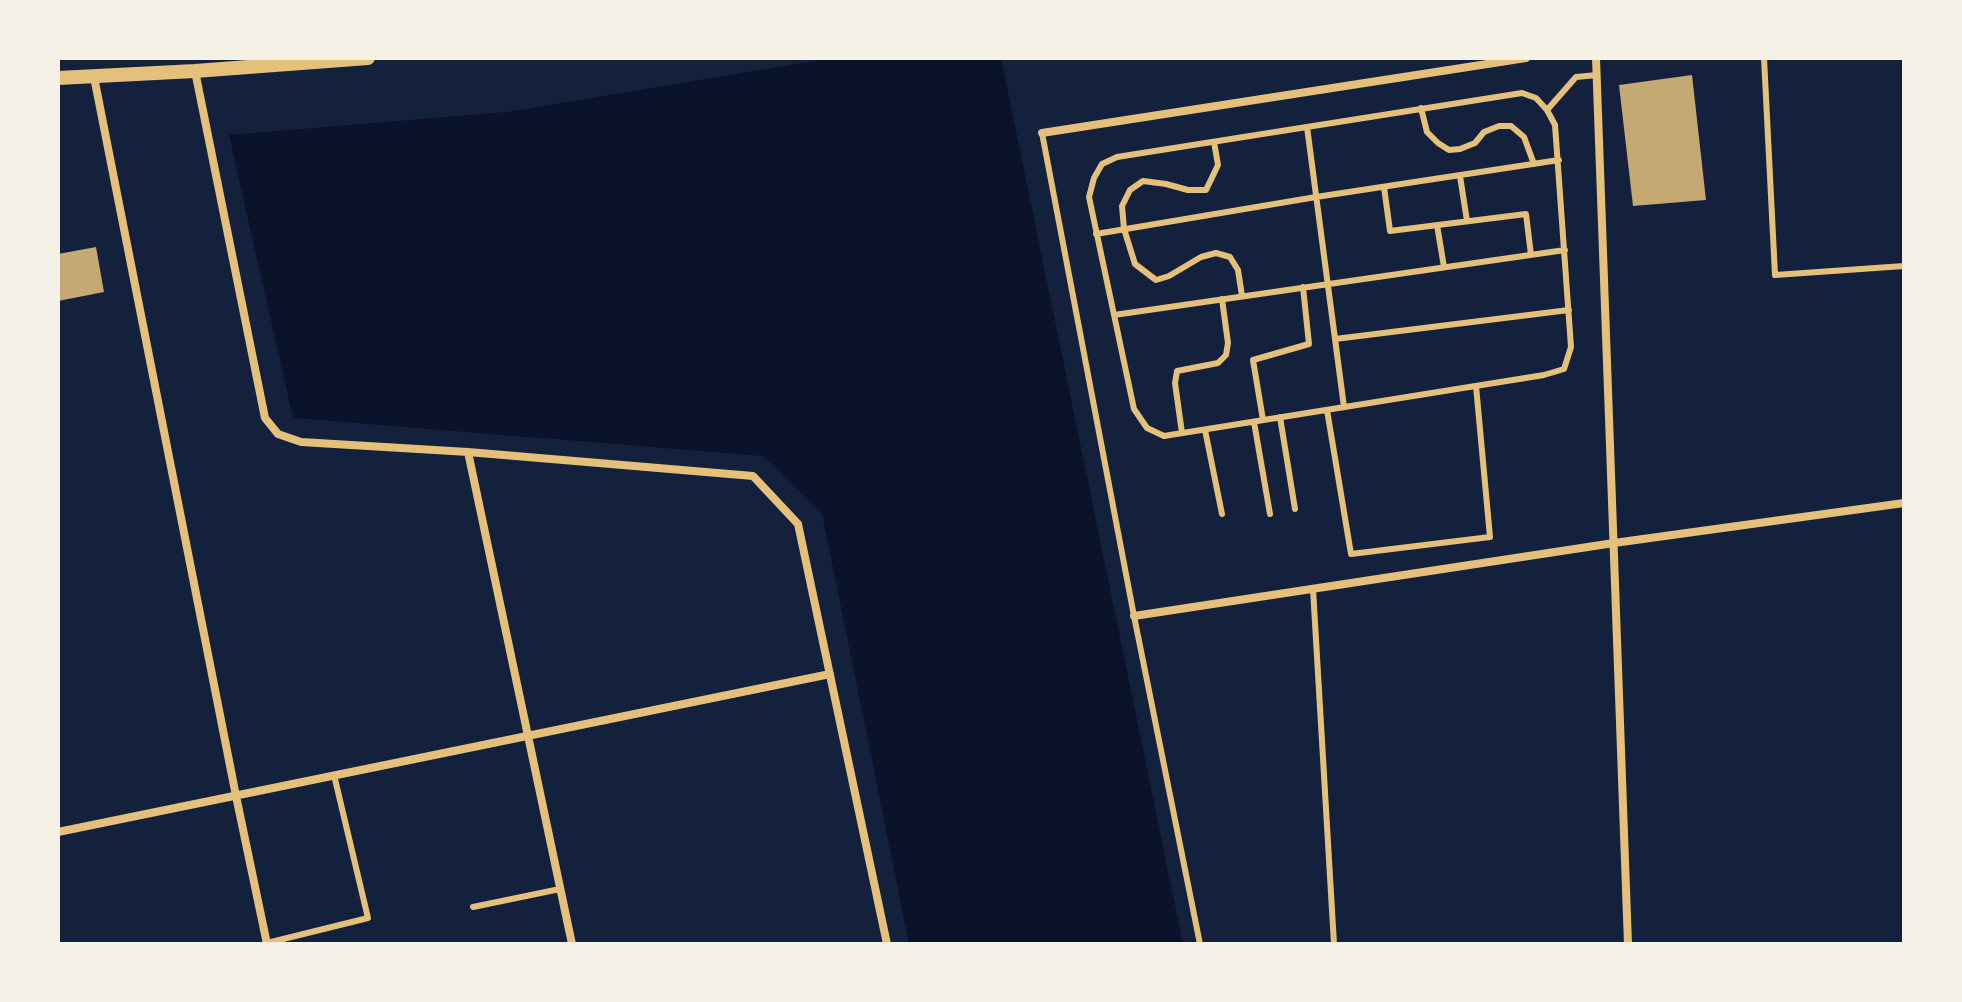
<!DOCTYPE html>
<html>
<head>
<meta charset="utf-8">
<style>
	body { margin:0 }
	#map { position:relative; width:1962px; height:1002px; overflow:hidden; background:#14213d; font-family:"PT Sans",sans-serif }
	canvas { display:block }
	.frame { position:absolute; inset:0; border:60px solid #f6f1e7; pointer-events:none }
</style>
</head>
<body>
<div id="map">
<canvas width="1962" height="1002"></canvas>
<div class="frame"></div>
</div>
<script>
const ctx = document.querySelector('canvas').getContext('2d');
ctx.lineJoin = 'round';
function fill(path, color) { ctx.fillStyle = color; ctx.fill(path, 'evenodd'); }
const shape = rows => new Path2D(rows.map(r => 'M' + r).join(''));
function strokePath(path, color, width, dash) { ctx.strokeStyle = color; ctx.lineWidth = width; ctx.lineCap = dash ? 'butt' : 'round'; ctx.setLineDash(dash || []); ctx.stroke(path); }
fill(shape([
	[832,58,1001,58,1183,944,909,944,822,513,763,456,293,418,229,135,507,112]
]), '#0b132b');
fill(shape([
	[1692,75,1706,200,1633,206,1619,85],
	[96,247,104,292,58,301,58,254]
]), '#c6a872');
strokePath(shape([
	[1764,58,1775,275,1904,266],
	[1522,93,1536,98,1547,110,1555,125,1571,347,1564,369,1544,375,1164,436,1147,428,1134,409,1089,197,1094,178,1102,164,1117,157,1522,93],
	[1421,108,1427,132,1438,143,1449,150,1460,149,1475,143,1484,132,1499,126,1511,126,1524,137,1534,164],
	[1547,110,1576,77,1597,75],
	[1307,127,1344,407],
	[1042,133,1134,616,1200,944],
	[1214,142,1218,165,1206,190,1188,190,1166,184,1143,181,1130,190,1122,206,1124,229,1135,264,1156,280,1169,276,1201,257,1216,253,1230,257,1238,270,1242,296],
	[1460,176,1467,221],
	[1384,187,1390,231,1526,214,1531,255],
	[1437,225,1444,267],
	[1096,234,1316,197,1559,160],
	[1114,315,1565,250],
	[1335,339,1569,310],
	[1327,410,1351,554,1490,537,1476,386],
	[1280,417,1295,509],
	[1263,420,1253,360,1309,344,1303,287],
	[1254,422,1270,514],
	[1205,430,1222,514],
	[1182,433,1175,383,1177,371,1218,363,1226,355,1228,343,1222,299],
	[1313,589,1334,944],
	[473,907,560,889],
	[267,943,368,918,334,775]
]), '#e5c07b', 6);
strokePath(shape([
	[1596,58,1628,944],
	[195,71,265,418,278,434,301,442,468,452,753,476,798,524,887,944],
	[94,77,236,796,267,944],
	[1042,133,1526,58],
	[468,452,572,944],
	[1134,616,1614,543,1904,503],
	[58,832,830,674]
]), '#e5c07b', 8);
strokePath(shape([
	[58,78,195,71,368,58]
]), '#e5c07b', 14);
</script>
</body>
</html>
